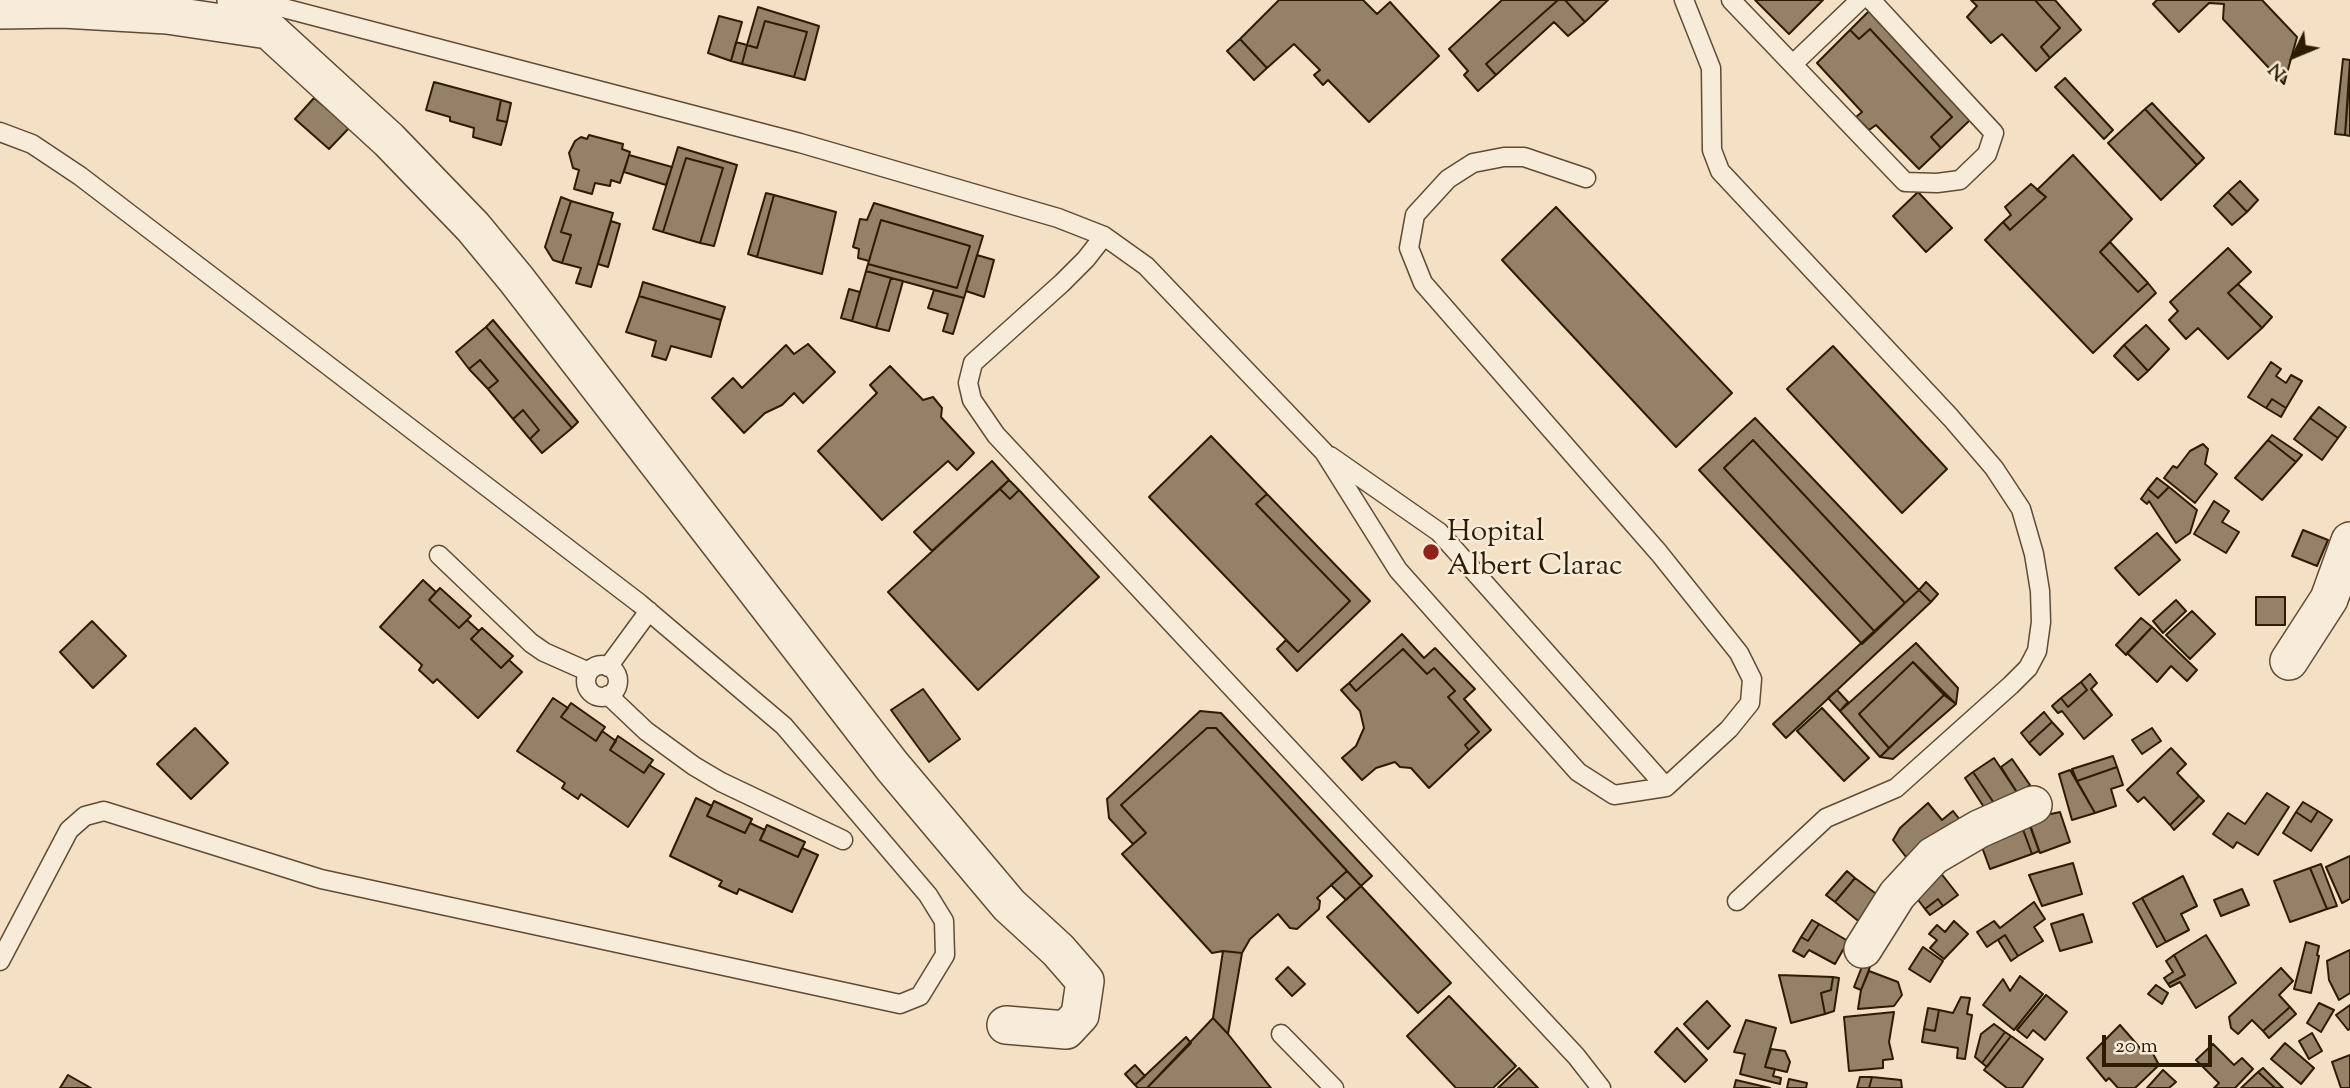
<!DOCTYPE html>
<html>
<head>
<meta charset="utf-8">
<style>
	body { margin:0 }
	#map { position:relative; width:2350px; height:1088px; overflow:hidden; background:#f3e0c5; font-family:"Sorts Mill Goudy",serif }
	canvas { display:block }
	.north { position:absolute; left:2259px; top:21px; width:70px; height:70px; -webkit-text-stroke:5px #f7ebd9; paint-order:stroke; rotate:227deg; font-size:19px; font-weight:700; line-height:28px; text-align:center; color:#2e1b04 }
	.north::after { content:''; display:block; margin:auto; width:24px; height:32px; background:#2e1b04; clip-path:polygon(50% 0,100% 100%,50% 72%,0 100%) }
	.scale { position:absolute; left:2102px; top:1035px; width:110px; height:32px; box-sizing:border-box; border:4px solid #2e1b04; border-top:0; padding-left:9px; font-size:21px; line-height:24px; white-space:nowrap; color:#2e1b04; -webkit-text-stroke:5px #f7ebd9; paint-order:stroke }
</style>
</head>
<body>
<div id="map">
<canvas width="2350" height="1088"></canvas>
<div class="north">N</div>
<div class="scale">20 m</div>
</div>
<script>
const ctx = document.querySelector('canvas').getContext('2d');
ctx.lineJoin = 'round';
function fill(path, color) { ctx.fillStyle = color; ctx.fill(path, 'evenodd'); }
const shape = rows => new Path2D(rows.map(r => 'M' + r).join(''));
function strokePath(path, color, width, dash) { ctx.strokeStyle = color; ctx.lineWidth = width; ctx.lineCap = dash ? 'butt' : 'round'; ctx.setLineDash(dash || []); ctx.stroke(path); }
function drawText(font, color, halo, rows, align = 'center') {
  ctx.font = font + ' "Sorts Mill Goudy",serif'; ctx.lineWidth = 5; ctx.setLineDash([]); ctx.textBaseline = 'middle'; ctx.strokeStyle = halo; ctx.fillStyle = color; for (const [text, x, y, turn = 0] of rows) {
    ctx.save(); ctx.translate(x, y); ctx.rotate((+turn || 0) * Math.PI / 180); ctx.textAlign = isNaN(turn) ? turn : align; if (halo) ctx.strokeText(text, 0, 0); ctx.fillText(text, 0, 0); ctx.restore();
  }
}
const building = shape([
	[1279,0,1363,0,1377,14,1390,2,1439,56,1369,122,1328,80,1323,85,1314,75,1320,70,1294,44,1267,68,1240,39,1279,0],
	[1502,0,1558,0,1486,64,1496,75,1478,91,1464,75,1468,71,1449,49,1502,0],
	[1558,0,1565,0,1585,22,1568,36,1554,22,1496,75,1486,64,1558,0],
	[1565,0,1608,0,1585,22,1565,0],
	[1755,0,1823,0,1789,34,1755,0],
	[1971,0,2035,0,2060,28,2041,47,2050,58,2036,71,2002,34,1991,43,1967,17,1977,6,1971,0],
	[2035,0,2055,0,2081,30,2050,58,2041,47,2060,28,2035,0],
	[2157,0,2262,0,2297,37,2284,84,2223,19,2224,4,2209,3,2179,32,2153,4,2157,0],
	[758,7,819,26,805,80,794,77,807,32,765,21,757,48,747,45,758,7],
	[1869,11,1970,120,1941,148,1931,137,1952,117,1870,29,1859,39,1850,30,1869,11],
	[719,16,742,22,731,61,708,53,719,16],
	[765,21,807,32,794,77,742,64,747,45,757,48,765,21],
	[1870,29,1952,117,1931,137,1941,148,1919,169,1876,125,1869,130,1856,117,1862,112,1817,63,1850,30,1859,39,1870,29],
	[1240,39,1267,68,1254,80,1227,51,1240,39],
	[736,42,747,45,742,64,731,61,736,42],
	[2343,59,2350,60,2345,135,2335,134,2343,59],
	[2350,71,2350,136,2345,135,2350,71],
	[2065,78,2113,130,2104,139,2055,87,2065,78],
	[434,82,501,100,497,120,507,122,501,145,473,137,474,128,450,121,450,117,426,110,434,82],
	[314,98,350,127,329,149,295,119,314,98],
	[501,100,511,103,507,122,497,120,501,100],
	[2152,103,2204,158,2197,165,2145,109,2152,103],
	[2145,109,2197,165,2161,200,2108,143,2145,109],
	[589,135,623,144,622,149,630,152,620,183,611,180,610,186,595,183,592,194,574,189,579,170,573,168,569,153,575,141,581,137,587,139,589,135],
	[678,147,737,165,714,246,700,243,723,168,686,158,663,232,653,229,678,147],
	[629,155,672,167,666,185,624,172,629,155],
	[2073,155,2132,219,2100,252,2138,292,2148,283,2156,293,2093,353,1985,240,2003,222,2010,230,2046,197,2037,190,2073,155],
	[686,158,723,168,700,243,663,232,686,158],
	[2240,181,2258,200,2247,212,2228,192,2240,181],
	[2031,184,2046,197,2010,230,2003,222,2011,215,2005,207,2031,184],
	[1918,192,1952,228,1926,252,1893,216,1918,192],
	[2228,192,2247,212,2232,225,2214,206,2228,192],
	[766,193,774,195,757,257,748,254,766,193],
	[774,195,836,212,822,274,757,257,774,195],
	[561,197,571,201,561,232,571,235,562,263,553,260,545,247,561,197],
	[571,201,613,213,591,287,576,283,581,268,562,263,571,235,561,232,571,201],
	[874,203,983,236,964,298,866,271,868,264,957,288,970,246,881,220,869,261,858,258,859,249,853,247,860,219,867,220,874,203],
	[1556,207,1732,393,1676,447,1502,260,1556,207],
	[881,220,970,246,957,288,868,264,881,220],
	[611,221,620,224,608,267,598,264,611,221],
	[2110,242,2148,283,2138,292,2100,252,2110,242],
	[2228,248,2251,272,2228,293,2262,328,2228,359,2198,328,2186,339,2169,320,2178,311,2170,302,2228,248],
	[977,255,994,260,984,297,966,291,977,255],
	[866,271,891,278,876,328,852,321,866,271],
	[891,278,903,281,889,331,876,328,891,278],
	[643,282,725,307,721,320,639,296,643,282],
	[2238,284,2272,317,2262,328,2228,293,2238,284],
	[849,289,860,292,852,321,841,318,849,289],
	[934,290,964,298,953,334,943,331,948,314,928,308,934,290],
	[639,296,721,320,711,357,671,346,666,360,652,356,656,341,626,332,639,296],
	[493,320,578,422,572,428,486,327,493,320],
	[2146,325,2169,349,2148,371,2124,345,2146,325],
	[486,327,572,428,542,453,530,439,539,430,523,410,513,419,488,389,498,381,480,360,469,369,456,352,486,327],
	[808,344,835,372,803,403,794,393,782,405,765,413,744,433,712,398,733,378,742,388,786,345,794,354,808,344],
	[2124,345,2148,371,2138,380,2114,356,2124,345],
	[1833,346,1947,469,1902,513,1787,389,1833,346],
	[480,360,498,381,488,389,469,369,480,360],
	[2271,362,2281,369,2276,376,2286,383,2291,375,2302,381,2286,408,2272,399,2266,408,2248,397,2271,362],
	[890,366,923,400,933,397,942,408,941,417,974,453,957,470,948,461,882,520,818,451,877,393,870,385,890,366],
	[2272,399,2286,408,2281,417,2266,408,2272,399],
	[2319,407,2346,427,2338,438,2310,418,2319,407],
	[523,410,539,430,530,439,513,419,523,410],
	[1755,418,1919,590,1905,603,1753,440,1724,468,1875,632,1862,644,1699,470,1755,418],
	[2310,418,2338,438,2322,460,2294,439,2310,418],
	[2272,435,2302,455,2296,462,2268,440,2272,435],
	[1211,436,1267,494,1256,504,1350,601,1298,652,1149,497,1211,436],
	[1753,440,1905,603,1875,632,1724,468,1753,440],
	[2268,440,2296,462,2262,500,2235,478,2268,440],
	[2203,444,2208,449,2205,464,2217,474,2195,503,2164,478,2173,466,2177,468,2190,451,2203,444],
	[992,461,1009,480,932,551,914,532,992,461],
	[2157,478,2169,487,2158,498,2148,489,2157,478],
	[1009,480,1019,490,1010,499,1000,489,1009,480],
	[2169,487,2197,510,2190,533,2176,543,2149,501,2147,504,2141,499,2148,489,2158,498,2169,487],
	[1000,489,1010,499,1019,490,1099,577,978,690,888,592,1000,489],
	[1267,494,1370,601,1297,671,1277,649,1286,640,1298,652,1350,601,1256,504,1267,494],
	[2214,501,2229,511,2222,522,2239,532,2226,553,2194,534,2214,501],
	[2303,530,2328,540,2317,566,2292,556,2303,530],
	[2157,533,2180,560,2139,595,2115,568,2157,533],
	[423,580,436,592,429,600,459,628,467,620,479,631,471,639,501,668,509,660,522,672,478,718,437,679,433,683,419,670,422,665,380,627,423,580],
	[1926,582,1938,594,1931,602,1919,590,1926,582],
	[440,588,471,616,459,628,429,600,440,588],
	[1919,590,1931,602,1786,738,1773,724,1919,590],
	[2256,597,2285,597,2285,625,2256,625,2256,597],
	[2176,600,2186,611,2163,633,2153,621,2176,600],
	[2192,611,2215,634,2190,659,2166,635,2192,611],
	[2141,618,2152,627,2126,655,2116,645,2141,618],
	[92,621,126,656,93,688,60,652,92,621],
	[2152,627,2197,670,2187,681,2171,666,2157,682,2127,653,2152,627],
	[482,628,513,656,501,668,471,639,482,628],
	[1402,634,1424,658,1435,648,1475,689,1464,699,1491,730,1469,750,1465,745,1479,732,1448,697,1455,691,1434,668,1427,674,1403,649,1356,691,1349,683,1402,634],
	[1916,643,1958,688,1956,704,1913,662,1859,714,1889,748,1880,757,1840,711,1916,643],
	[1403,649,1427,674,1434,668,1455,691,1448,697,1479,732,1465,745,1469,750,1429,788,1411,768,1400,767,1395,762,1376,768,1362,780,1342,758,1356,746,1364,728,1360,711,1341,690,1349,683,1356,691,1403,649],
	[1913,662,1944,695,1889,748,1859,714,1913,662],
	[2090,674,2097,683,2091,689,2112,715,2084,739,2062,711,2058,713,2052,706,2061,698,2068,707,2087,690,2081,682,2090,674],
	[2081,682,2087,690,2068,707,2061,698,2081,682],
	[923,689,960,739,929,762,891,710,923,689],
	[1837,690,1848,702,1840,711,1828,698,1837,690],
	[1944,695,1956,704,1893,759,1880,757,1944,695],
	[553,698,568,708,561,717,596,741,602,731,616,741,610,750,644,773,649,765,664,774,628,827,581,794,578,799,562,788,565,783,517,751,553,698],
	[571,703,605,727,596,741,561,717,571,703],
	[1822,708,1869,758,1844,781,1797,731,1822,708],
	[1200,711,1221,713,1372,876,1361,886,1216,728,1207,728,1121,805,1146,833,1133,844,1109,818,1107,799,1200,711],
	[2044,712,2052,722,2029,743,2021,733,2044,712],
	[2052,722,2063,734,2040,755,2029,743,2052,722],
	[195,728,228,763,191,799,157,764,195,728],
	[1207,728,1216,728,1347,871,1317,898,1320,901,1319,909,1297,929,1290,928,1278,914,1250,939,1242,953,1223,951,1212,953,1122,854,1146,833,1121,805,1207,728],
	[2152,728,2161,741,2142,754,2132,740,2152,728],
	[618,736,653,760,644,773,610,750,618,736],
	[2171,748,2186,764,2177,773,2199,796,2170,825,2144,797,2138,802,2127,790,2171,748],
	[2113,756,2117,767,2077,781,2072,769,2113,756],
	[1994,758,2018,794,2002,815,1973,772,1994,758],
	[2012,759,2030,785,2018,794,2001,767,2012,759],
	[2117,767,2123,785,2111,789,2116,806,2095,813,2077,781,2117,767],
	[2070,770,2095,813,2072,820,2059,774,2070,770],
	[1973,772,2002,815,1993,821,1965,778,1973,772],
	[2267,793,2289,807,2258,855,2237,842,2233,848,2213,834,2228,813,2245,824,2267,793],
	[2199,796,2204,801,2174,830,2170,825,2199,796],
	[696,798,712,806,707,816,745,833,750,823,765,830,760,840,798,857,802,848,818,855,792,912,739,889,737,894,719,886,722,881,670,856,696,798],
	[714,801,752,819,745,833,707,816,714,801],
	[2303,802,2318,811,2311,822,2296,812,2303,802],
	[1928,803,1942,820,1953,811,1965,826,1941,831,1906,857,1893,840,1900,828,1928,803],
	[2318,811,2332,820,2311,851,2283,833,2296,812,2311,822,2318,811],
	[2060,812,2070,842,2040,853,2028,819,2060,812],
	[2028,821,2039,851,2032,854,2021,824,2028,821],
	[2021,824,2032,854,1990,869,1979,839,2021,824],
	[767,825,805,842,798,857,760,840,767,825],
	[2350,856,2350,899,2342,903,2326,867,2350,856],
	[2073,863,2082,894,2042,906,2029,875,2073,863],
	[2321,864,2337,906,2327,909,2310,868,2321,864],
	[1936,867,1958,895,1943,906,1938,899,1925,909,1909,888,1936,867],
	[2310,868,2327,909,2290,922,2274,881,2310,868],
	[1347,871,1361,886,1346,900,1331,885,1347,871],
	[1847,871,1855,878,1835,902,1826,895,1847,871],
	[2183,876,2197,906,2181,914,2189,930,2166,942,2142,898,2183,876],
	[1855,878,1883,899,1862,924,1835,902,1855,878],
	[1361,886,1451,983,1418,1013,1327,917,1361,886],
	[2242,889,2249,905,2221,916,2214,900,2242,889],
	[2142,898,2166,942,2157,947,2133,903,2142,898],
	[1938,899,1943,906,1930,915,1925,909,1938,899],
	[2034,902,2045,919,2034,927,2043,941,2018,956,2005,935,1987,947,1977,932,1994,921,2000,928,2034,902],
	[2083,914,2092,942,2060,951,2051,924,2083,914],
	[1812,920,1819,924,1808,941,1801,937,1812,920],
	[1954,921,1968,934,1944,959,1930,948,1937,940,1929,934,1937,925,1945,932,1954,921],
	[1819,924,1848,941,1835,964,1809,950,1804,957,1793,951,1801,937,1808,941,1819,924],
	[2005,935,2018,956,2011,961,1998,940,2005,935],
	[2206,935,2236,983,2196,1008,2180,982,2170,987,2168,984,2185,975,2174,955,2206,935],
	[2306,942,2319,946,2317,955,2319,956,2311,993,2294,989,2306,942],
	[1923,947,1943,961,1930,982,1909,969,1923,947],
	[2350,950,2350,993,2339,1000,2329,980,2327,961,2350,950],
	[1223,951,1242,953,1228,1034,1213,1018,1223,951],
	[2174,955,2185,975,2168,984,2164,978,2173,972,2166,961,2174,955],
	[1863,964,1870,967,1861,990,1854,987,1863,964],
	[1288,967,1305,984,1292,996,1276,979,1288,967],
	[2281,968,2293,981,2279,995,2290,1007,2263,1031,2252,1020,2238,1034,2231,1028,2229,1017,2281,968],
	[1869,971,1898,982,1902,995,1894,1006,1858,1009,1861,990,1869,971],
	[1779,975,1833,977,1831,990,1821,993,1825,1014,1791,1023,1779,975],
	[2020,976,2043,994,2014,1030,1983,1005,2003,979,2010,991,2020,976],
	[1833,977,1839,978,1834,1011,1825,1014,1821,993,1831,990,1833,977],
	[2156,985,2168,993,2162,1004,2148,994,2156,985],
	[2046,995,2067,1012,2045,1040,2033,1030,2027,1038,2017,1030,2046,995],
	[1449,996,1516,1066,1493,1088,1456,1088,1407,1036,1449,996],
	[1961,997,1970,998,1967,1014,1972,1015,1965,1059,1957,1058,1958,1048,1922,1042,1924,1029,1935,1031,1939,1010,1953,1013,1961,997],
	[1707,1001,1730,1026,1708,1049,1684,1024,1707,1001],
	[2319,1003,2334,1010,2321,1032,2307,1023,2319,1003],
	[2350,1005,2350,1029,2348,1030,2336,1015,2350,1005],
	[2290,1007,2296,1014,2269,1038,2263,1031,2290,1007],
	[1928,1008,1939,1010,1935,1031,1924,1029,1928,1008],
	[1894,1012,1889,1042,1893,1059,1883,1060,1883,1068,1849,1071,1844,1017,1894,1012],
	[1213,1018,1228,1034,1271,1088,1147,1088,1213,1018],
	[1746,1020,1776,1028,1765,1067,1775,1069,1773,1076,1781,1078,1780,1084,1740,1074,1745,1054,1734,1052,1746,1020],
	[1994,1024,2005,1032,1982,1063,1975,1057,1981,1034,1994,1024],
	[2120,1025,2141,1049,2151,1050,2159,1065,2135,1088,2118,1088,2109,1078,2106,1081,2087,1058,2120,1025],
	[1677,1028,1707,1060,1685,1082,1655,1052,1677,1028],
	[2005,1032,2011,1036,1987,1067,1982,1063,2005,1032],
	[2312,1033,2322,1051,2309,1059,2299,1041,2312,1033],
	[2011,1036,2043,1059,2022,1088,2007,1088,1984,1070,2011,1036],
	[1186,1037,1191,1043,1147,1088,1138,1088,1135,1085,1186,1037],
	[2285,1043,2314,1068,2301,1084,2271,1059,2285,1043],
	[2213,1044,2234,1065,2242,1058,2253,1069,2235,1088,2214,1088,2219,1083,2196,1060,2213,1044],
	[1771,1049,1785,1051,1790,1062,1787,1072,1765,1067,1771,1049],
	[2350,1055,2350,1088,2341,1088,2332,1062,2350,1055],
	[1135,1065,1145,1076,1135,1085,1125,1074,1135,1065],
	[1519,1068,1538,1088,1498,1088,1519,1068],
	[2263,1068,2283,1088,2275,1088,2258,1072,2263,1068],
	[2163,1070,2176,1082,2169,1088,2147,1088,2163,1070],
	[2258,1072,2275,1088,2241,1088,2258,1072],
	[68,1075,91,1088,60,1088,68,1075],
	[1860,1077,1872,1077,1869,1088,1857,1088,1860,1077],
	[1872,1077,1901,1080,1902,1088,1869,1088,1872,1077],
	[1789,1079,1807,1083,1806,1088,1787,1088,1789,1079],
	[1736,1080,1770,1088,1734,1088,1736,1080]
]);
fill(building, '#948168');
strokePath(building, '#2e1b04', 2);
const lane = shape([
	[266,0,272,5,800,143,1058,218,1104,236,1146,266,1324,452,1398,570,1578,772,1614,795,1666,787,1729,729,1750,703,1752,679,1739,653,1659,553,1423,283,1409,248,1415,215,1448,179,1473,163,1504,157,1524,157,1586,178],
	[1684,0,1711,68,1712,150,1720,171,1951,418,1994,468,2021,509,2034,554,2040,591,2041,622,2037,651,2028,668,2011,685,1896,788,1826,818,1737,901],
	[1731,0,1905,182,1937,183,1960,180,1987,154,1994,133,1871,0],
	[1793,64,1860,0],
	[0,132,32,144,80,176,639,603,784,726,928,895,944,921,945,955,920,996,900,1004,321,879,104,811,85,816,69,830,0,961],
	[1104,236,1086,259,1062,283,973,363,968,383,972,400,996,435,1576,1056,1601,1088],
	[1330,456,1439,532,1666,787],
	[439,555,531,643,544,652,589,672],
	'586 681a16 16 0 1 1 32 0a16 16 0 1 1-32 0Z',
	[608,667,649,611],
	[608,695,646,731,694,766,721,782,843,840],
	[1281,1034,1334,1088]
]);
const street = shape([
	[236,0,389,140,473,227,516,279,892,766,1009,905,1058,950,1085,981,1080,1015,1066,1030,1006,1025],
	[0,10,63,9,167,15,268,30],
	[2289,661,2329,599,2350,541],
	[1863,949,1897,895,1933,856,1979,829,2033,805]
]);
strokePath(lane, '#5f4c34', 21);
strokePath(street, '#5f4c34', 40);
strokePath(lane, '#f7ebd9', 18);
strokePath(street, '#f7ebd9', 37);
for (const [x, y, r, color] of [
	[1431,552,9,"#8f2418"]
]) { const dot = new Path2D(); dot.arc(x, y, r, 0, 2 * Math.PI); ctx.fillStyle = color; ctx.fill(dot); strokePath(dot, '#f7ebd9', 2.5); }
drawText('30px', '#2e1b04', '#f7ebd9', [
	["Hopital",1447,535],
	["Albert Clarac",1447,569]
], 'left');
</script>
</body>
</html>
